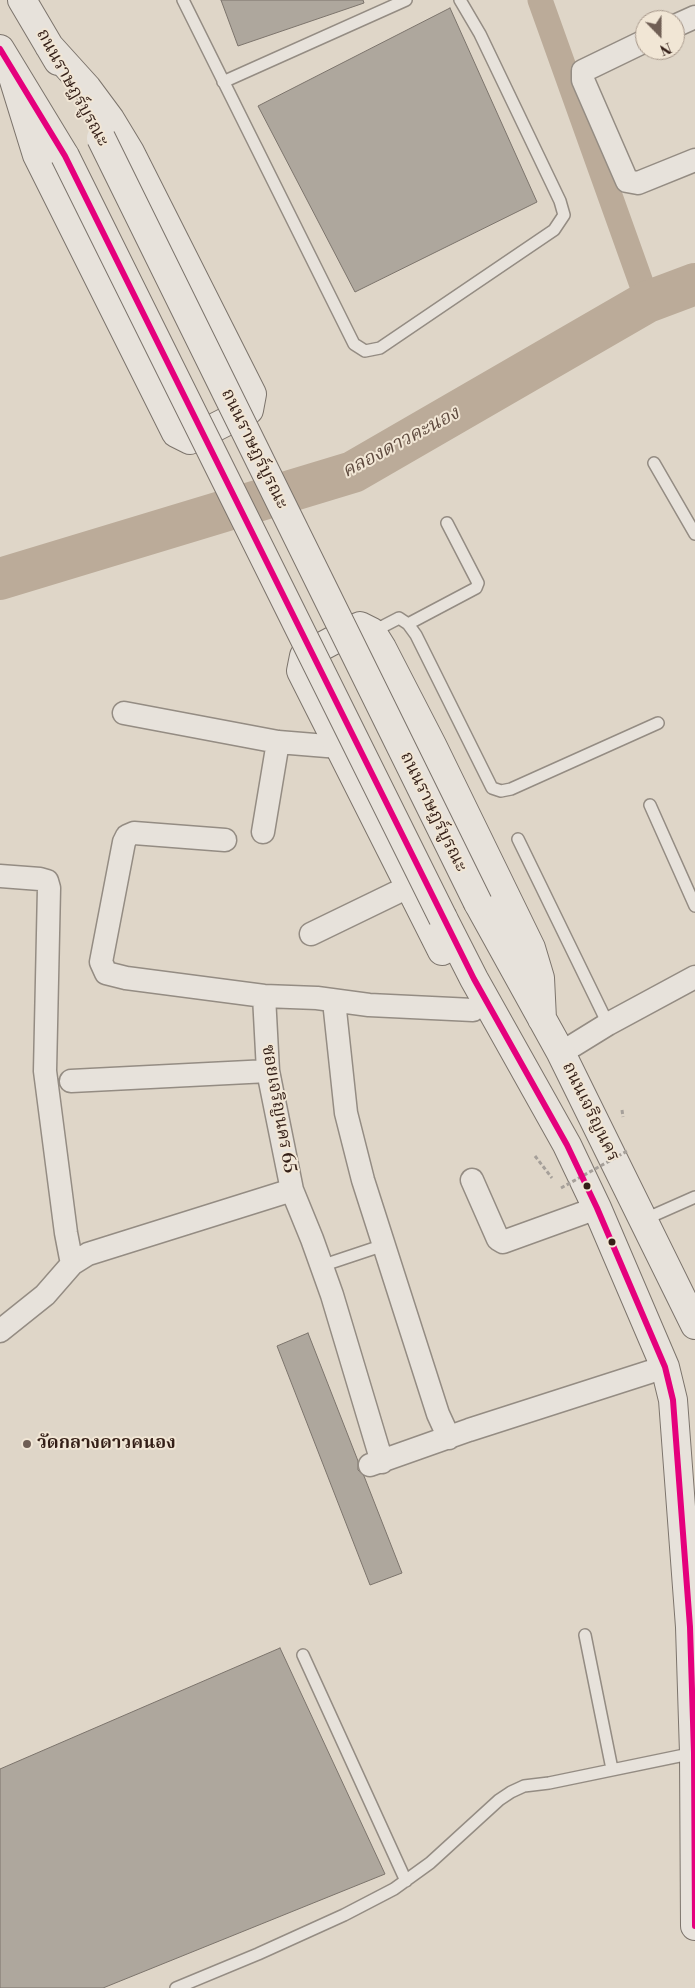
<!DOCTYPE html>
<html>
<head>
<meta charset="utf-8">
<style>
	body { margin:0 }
	#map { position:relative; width:695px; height:1988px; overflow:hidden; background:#dfd6c8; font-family:"Libre Bodoni",serif }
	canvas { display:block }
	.north { position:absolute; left:635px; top:10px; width:50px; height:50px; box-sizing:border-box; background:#f1e6d5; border:1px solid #a59689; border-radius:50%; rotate:158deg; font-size:14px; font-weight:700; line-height:20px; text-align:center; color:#341f17 }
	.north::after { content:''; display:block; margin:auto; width:18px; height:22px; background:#705f55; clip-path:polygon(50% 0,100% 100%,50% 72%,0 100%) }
</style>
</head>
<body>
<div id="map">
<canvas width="695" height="1988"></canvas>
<div class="north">N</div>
</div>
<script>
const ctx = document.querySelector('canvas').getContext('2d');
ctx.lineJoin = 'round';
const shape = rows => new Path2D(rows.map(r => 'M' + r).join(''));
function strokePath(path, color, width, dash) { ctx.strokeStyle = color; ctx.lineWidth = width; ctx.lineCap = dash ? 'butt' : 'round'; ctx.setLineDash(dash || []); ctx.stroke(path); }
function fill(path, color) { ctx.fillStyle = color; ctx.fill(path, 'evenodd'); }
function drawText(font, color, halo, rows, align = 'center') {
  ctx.font = font + ' "Libre Bodoni","Noto Serif Thai",serif'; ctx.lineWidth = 4; ctx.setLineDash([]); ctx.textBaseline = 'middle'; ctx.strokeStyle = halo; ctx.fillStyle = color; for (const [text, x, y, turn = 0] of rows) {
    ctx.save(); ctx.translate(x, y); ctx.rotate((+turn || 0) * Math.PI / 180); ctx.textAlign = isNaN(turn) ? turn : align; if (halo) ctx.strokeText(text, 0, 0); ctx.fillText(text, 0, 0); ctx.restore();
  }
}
strokePath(shape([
	[540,0,648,302]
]), '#bbab99', 25);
strokePath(shape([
	[0,579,353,472,647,302,695,284]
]), '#bbab99', 42);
const building = shape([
	[221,0,363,0,364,3,238,46,221,0],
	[450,8,537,202,355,292,258,106,450,8],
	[308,1333,358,1461,358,1470,364,1476,402,1573,370,1585,277,1346,308,1333],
	[280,1648,385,1874,103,1988,0,1988,0,1769,280,1648]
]);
fill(building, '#aea79d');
strokePath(building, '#7c746c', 1);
const lane = shape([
	[183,0,354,344,365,351,380,348,554,230,564,215,560,201,480,34,460,0],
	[223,82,406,0],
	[654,463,695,534],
	[408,624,476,588,478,583,447,523],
	[372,632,399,618,408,624,416,635,492,788,501,791,511,789,658,723],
	[650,805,695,906],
	[518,839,608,1024],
	[643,1220,695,1197],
	[321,1266,384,1245],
	[585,1635,612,1769],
	[303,1655,406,1881],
	[176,1988,258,1954,344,1915,394,1889,430,1863,499,1800,511,1792,524,1786,549,1783,694,1753]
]);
const street = shape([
	[675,26,695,17],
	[645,41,583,71,583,80,627,181,638,183,695,160],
	[124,713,278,742,339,747],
	[263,832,278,742],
	[225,840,134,833,127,836,124,842,101,962,106,973,126,978,264,996,317,998,369,1005,473,1010],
	[0,876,40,879,47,881,49,888,45,1071,66,1233,72,1264],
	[311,934,408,887],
	[264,996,268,1071,292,1190,312,1239,332,1295,382,1462],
	[334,1001,346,1113,363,1180,438,1414,449,1438],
	[561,1053,608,1024,695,977],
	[71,1081,268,1071],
	[472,1180,498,1239,503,1242,597,1208],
	[0,1331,45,1295,72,1264,88,1254,292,1190],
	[370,1465,469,1430,665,1367]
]);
const secondary = shape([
	[22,0,58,61],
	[0,49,65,156],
	[11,71,37,155,176,433,190,440,249,410,252,394,130,152,110,119,87,88,49,46],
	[478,903,561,1053,695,1325],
	[443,918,474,979,567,1145,597,1208,665,1367,673,1400,690,1627,694,1753,695,1926],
	[442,951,301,671,304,656,360,626,372,632,382,648,432,745,531,948,540,978,542,1019]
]);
strokePath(lane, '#948c83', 14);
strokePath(street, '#948c83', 25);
strokePath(secondary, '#7c746c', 30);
strokePath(shape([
	[622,1110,623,1117],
	[535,1156,552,1178]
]), '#a6a09a', 3, [4, 2.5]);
strokePath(lane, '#e7e2db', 11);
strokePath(street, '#e7e2db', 22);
strokePath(secondary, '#e7e2db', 28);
const secondaryBridge = shape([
	[101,138,478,903],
	[65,156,443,918]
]);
strokePath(secondaryBridge, '#7c746c', 30, []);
strokePath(shape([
	[561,1188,629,1150]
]), '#a6a09a', 3, [4, 2.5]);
strokePath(secondaryBridge, '#e7e2db', 28);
strokePath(shape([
	[0,49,65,156,474,979,567,1145,597,1208,665,1367,673,1400,690,1627,694,1753,695,1926]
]), '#e5007d', 6);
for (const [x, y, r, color] of [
	[587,1186,4.5,"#341f17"],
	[612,1242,4.5,"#341f17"],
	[27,1444,5,"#705f55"]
]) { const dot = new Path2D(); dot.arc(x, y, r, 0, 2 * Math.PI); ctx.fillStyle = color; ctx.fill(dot); strokePath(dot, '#f1e6d5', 2); }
drawText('18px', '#341f17', '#f1e6d5', [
	["ถนนราษฎร์บูรณะ",72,88,61],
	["ถนนราษฎร์บูรณะ",254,449,64],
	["ถนนราษฎร์บูรณะ",433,812,64],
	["ซอยเจริญนคร 65",278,1109,80],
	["ถนนเจริญนคร",590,1112,64]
]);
drawText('bold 18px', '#341f17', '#f1e6d5', [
	["วัดกลางดาวคนอง",37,1444]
], 'left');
drawText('italic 19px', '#5e4a3e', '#f1e6d5', [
	["คลองดาวคะนอง",401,443,-28]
]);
</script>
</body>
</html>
